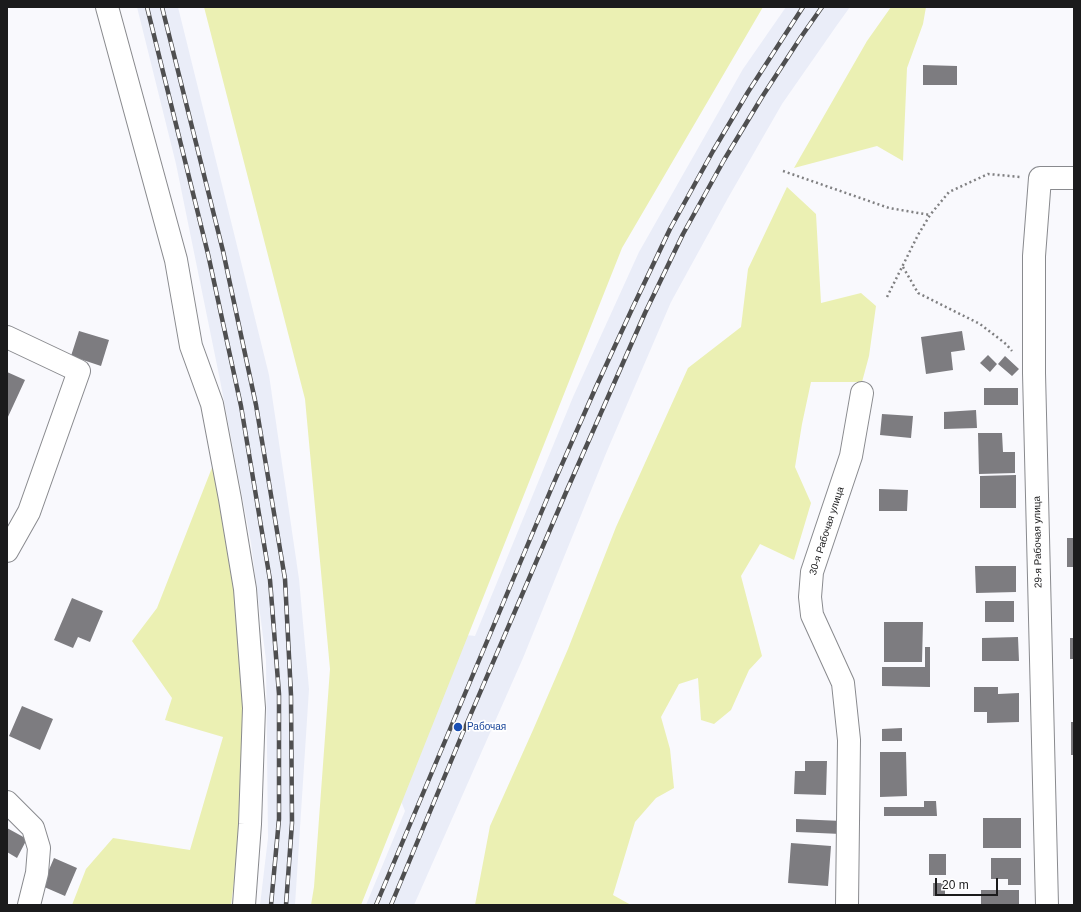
<!DOCTYPE html>
<html>
<head>
<meta charset="utf-8">
<style>
	body { margin:0 }
	#map { position:relative; width:1081px; height:912px; overflow:hidden; background:#f9f9fd; font-family:Helvetica,sans-serif }
	canvas { display:block }
	.frame { position:absolute; inset:0; border:8px solid #1b1b1c; pointer-events:none }
	.scale { position:absolute; left:935px; top:878px; width:63px; height:18px; box-sizing:border-box; border:2px solid #1b1b1c; border-top:0; padding-left:5px; font-size:12px; line-height:14px; white-space:nowrap; color:#1b1b1c; -webkit-text-stroke:3px #fff; paint-order:stroke }
</style>
</head>
<body>
<div id="map">
<canvas width="1081" height="912"></canvas>
<div class="frame"></div>
<div class="scale">20 m</div>
</div>
<script>
const ctx = document.querySelector('canvas').getContext('2d');
ctx.lineJoin = 'round';
function fill(path, color) { ctx.fillStyle = color; ctx.fill(path, 'evenodd'); }
const shape = rows => new Path2D(rows.map(r => 'M' + r).join(''));
function strokePath(path, color, width, dash) { ctx.strokeStyle = color; ctx.lineWidth = width; ctx.lineCap = dash ? 'butt' : 'round'; ctx.setLineDash(dash || []); ctx.stroke(path); }
function drawText(font, color, halo, rows, align = 'center') {
  ctx.font = font + ' Helvetica,sans-serif'; ctx.lineWidth = 3.5; ctx.setLineDash([]); ctx.textBaseline = 'middle'; ctx.strokeStyle = halo; ctx.fillStyle = color; for (const [text, x, y, turn = 0] of rows) {
    ctx.save(); ctx.translate(x, y); ctx.rotate((+turn || 0) * Math.PI / 180); ctx.textAlign = isNaN(turn) ? turn : align; if (halo) ctx.strokeText(text, 0, 0); ctx.fillText(text, 0, 0); ctx.restore();
  }
}
fill(shape([
	[137,7,178,7,269,375,299,579,309,689,295,905,260,905,268,838,266,660,251,543,220,380,176,164],
	[786,7,850,7,837,25,782,104,728,198,671,302,607,451,523,658,414,905,366,905,405,811,399,796,466,635,475,636,573,397,639,252,743,69]
]), '#eaedf8');
fill(shape([
	[204,7,763,7,622,248,361,905,311,905,314,887,330,669,305,399],
	[891,7,926,7,923,24,907,68,903,161,877,146,794,168,867,41],
	[787,187,816,214,821,303,861,293,876,306,869,356,862,382,811,382,802,424,795,467,811,503,794,560,760,544,741,576,762,656,749,670,731,710,714,724,701,720,698,678,679,684,661,717,670,749,674,788,656,798,635,822,613,895,631,905,475,905,490,826,533,730,568,649,616,527,688,368,741,327,748,269],
	[215,460,229,514,247,711,242,819,231,905,72,905,86,869,113,838,190,850,223,737,165,720,172,698,132,641,157,608]
]), '#ebf0b3');
fill(shape([
	[923,65,957,66,957,85,923,85],
	[79,331,109,340,101,366,71,356],
	[962,331,965,350,951,352,953,370,926,374,921,337],
	[988,355,997,364,990,372,980,363],
	[1005,356,1019,369,1012,376,998,364],
	[7,372,25,380,7,419],
	[984,388,1018,388,1018,405,984,405],
	[976,410,977,428,944,429,944,412],
	[882,414,913,416,911,438,880,435],
	[978,433,1002,433,1003,452,1015,452,1015,473,979,474],
	[1016,475,1016,508,980,508,980,476],
	[879,489,908,490,907,511,879,511],
	[1067,538,1074,538,1074,567,1067,567],
	[975,566,1016,566,1016,592,976,593],
	[72,598,103,611,90,642,78,637,73,648,54,640],
	[985,601,1014,601,1014,622,985,622],
	[884,622,923,622,922,662,884,662],
	[1018,637,1019,661,982,661,982,638],
	[1070,638,1074,638,1074,659,1070,659],
	[925,647,930,647,930,687,882,686,882,667,925,667],
	[974,687,998,687,998,694,1019,693,1019,722,987,723,987,712,974,712],
	[22,706,53,719,40,750,9,736],
	[1071,722,1074,722,1074,755,1071,755],
	[902,728,902,741,882,741,882,729],
	[880,752,906,752,907,796,880,797],
	[805,761,827,761,826,795,794,794,795,771,805,771],
	[924,801,936,801,937,816,884,816,884,807,924,807],
	[983,818,1021,818,1021,848,983,848],
	[796,819,842,821,841,834,796,832],
	[7,828,27,839,17,858,7,852],
	[791,843,831,846,828,886,788,883],
	[929,854,946,854,946,875,929,875],
	[54,858,77,868,65,896,42,886],
	[991,858,1021,858,1021,885,1008,885,1008,879,991,879],
	[933,883,945,883,945,896,933,896],
	[981,890,1019,890,1019,905,981,905]
]), '#7d7c80');
const minor = shape([
	[107,7,176,260,191,346,212,404,230,499,245,589,254,708,250,824,244,905],
	[7,337,79,371,29,512,7,551],
	[7,802,33,828,39,848,37,873,29,905],
	[847,905,849,740,843,683,812,615,810,597,812,572,851,456,862,393],
	[1047,905,1034,373,1034,256,1040,178,1074,178]
]);
strokePath(minor, '#898a8e', 24);
strokePath(shape([
	[783,171,889,208,930,215],
	[903,267,918,293,980,324,1006,344,1012,351],
	[887,297,918,235,930,215,949,192,988,174,1020,177]
]), '#808082', 2.5, [2, 3]);
strokePath(minor, '#fff', 22);
const rail = shape([
	[147,7,208,254,241,406,270,580,279,694,279,819,271,905],
	[162,7,223,251,256,405,285,579,291,695,292,823,286,905],
	[376,905,552,487,596,387,632,309,670,229,713,151,748,92,803,7],
	[391,905,464,730,567,490,645,313,683,234,724,160,762,97,801,37,822,7]
]);
strokePath(rail, '#4f4f50', 4.5);
strokePath(rail, '#fff', 3, [9]);
for (const [x, y, r, color] of [
	[458,727,5,"#1a4fb4"]
]) { const dot = new Path2D(); dot.arc(x, y, r, 0, 2 * Math.PI); ctx.fillStyle = color; ctx.fill(dot); strokePath(dot, '#fff', 1.5); }
drawText('10px', '#1b1b1c', '#fff', [
	["30-я Рабочая улица",827,531,-72],
	["29-я Рабочая улица",1038,542,-91]
]);
drawText('10px', '#164399', '#fff', [
	["Рабочая",467,727]
], 'left');
</script>
</body>
</html>
